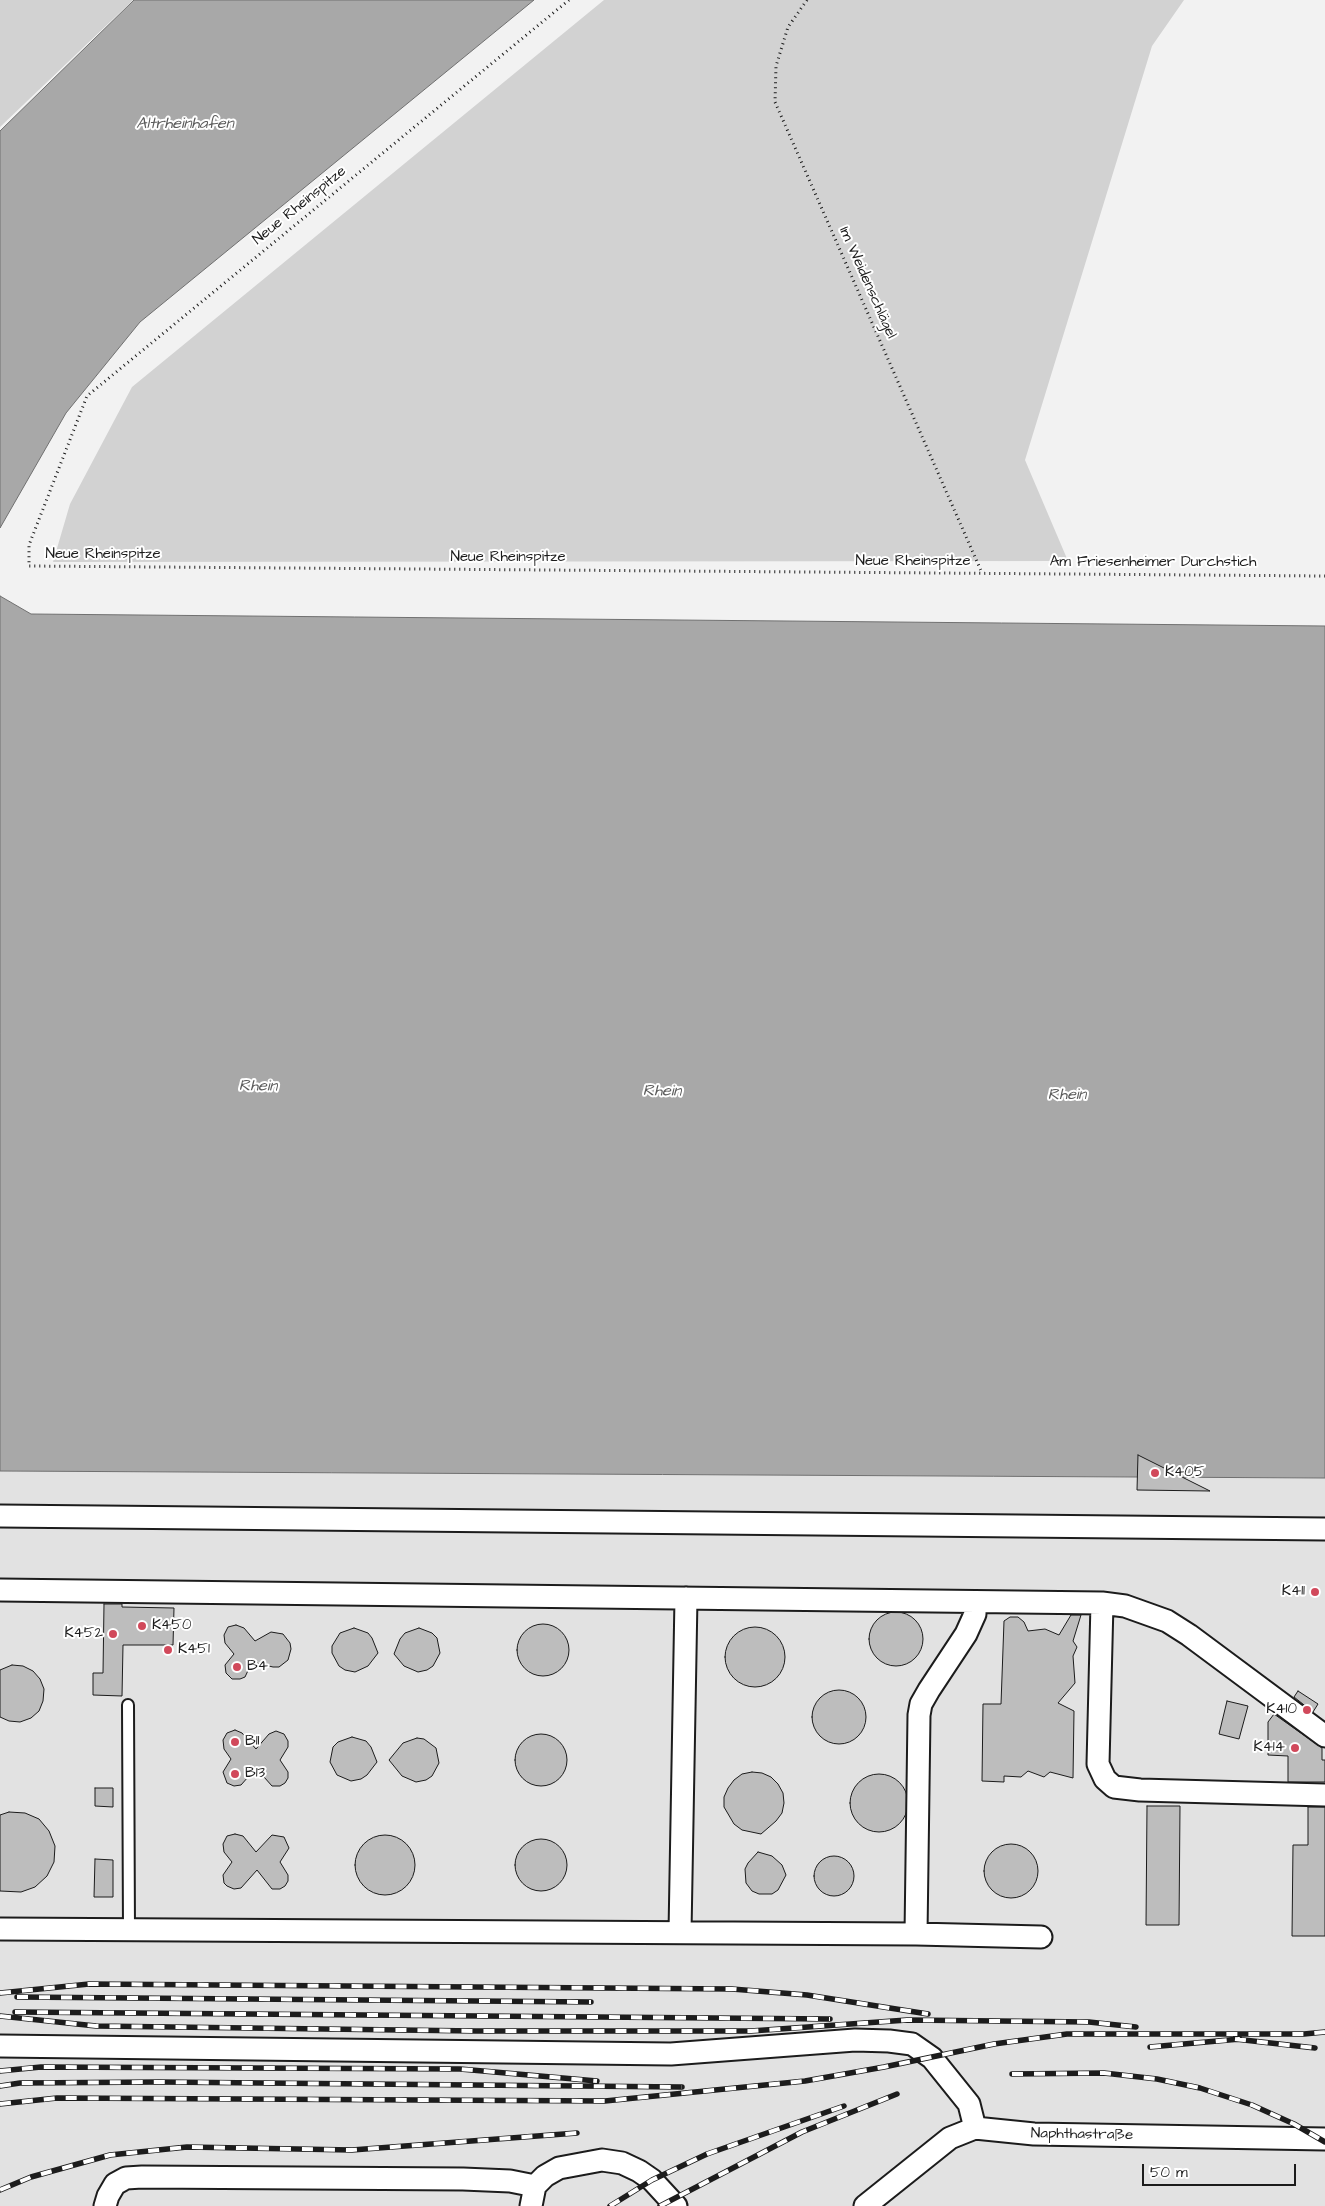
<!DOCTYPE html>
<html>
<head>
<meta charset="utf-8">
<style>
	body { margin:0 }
	#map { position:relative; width:1325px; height:2206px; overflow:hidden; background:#f2f2f2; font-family:"Architects Daughter",sans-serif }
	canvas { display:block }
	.scale { position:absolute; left:1142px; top:2164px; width:154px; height:22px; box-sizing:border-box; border:2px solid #1c1c1c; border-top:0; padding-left:6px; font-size:15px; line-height:18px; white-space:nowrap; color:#1c1c1c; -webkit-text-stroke:4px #fff; paint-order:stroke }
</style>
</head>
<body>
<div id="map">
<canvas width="1325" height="2206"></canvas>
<div class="scale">50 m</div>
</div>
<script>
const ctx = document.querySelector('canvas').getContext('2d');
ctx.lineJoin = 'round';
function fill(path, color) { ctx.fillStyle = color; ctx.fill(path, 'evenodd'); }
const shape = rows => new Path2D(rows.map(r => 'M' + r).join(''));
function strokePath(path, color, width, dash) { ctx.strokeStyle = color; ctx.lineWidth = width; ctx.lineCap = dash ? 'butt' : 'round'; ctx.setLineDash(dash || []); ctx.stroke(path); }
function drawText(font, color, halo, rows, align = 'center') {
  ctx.font = font + ' "Architects Daughter",sans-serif'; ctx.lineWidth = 4; ctx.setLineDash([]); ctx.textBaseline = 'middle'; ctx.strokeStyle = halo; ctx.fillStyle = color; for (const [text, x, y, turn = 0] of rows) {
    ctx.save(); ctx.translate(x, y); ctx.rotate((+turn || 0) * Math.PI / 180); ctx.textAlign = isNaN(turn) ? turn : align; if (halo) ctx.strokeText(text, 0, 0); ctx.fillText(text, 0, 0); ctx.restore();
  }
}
fill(shape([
	[0,1471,1325,1478,1325,2206,0,2206]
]), '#e2e2e2');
fill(shape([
	[0,0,133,0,0,127],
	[604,0,1184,0,1152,46,1025,460,1068,561,53,562,70,504,132,387]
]), '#d2d2d2');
const water = shape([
	[134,0,534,0,140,322,66,413,0,528,0,131,134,0],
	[0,596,31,614,1325,626,1325,1478,0,1471,0,596]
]);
fill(water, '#a8a8a8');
strokePath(water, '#707070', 1);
const building = shape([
	[1138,1455,1210,1491,1137,1490,1138,1455],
	[104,1604,122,1604,122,1607,174,1608,173,1645,123,1645,122,1696,93,1695,93,1673,103,1673,104,1604],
	'869 1639a27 27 0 1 1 54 0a27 27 0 1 1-54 0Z',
	[1071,1615,1081,1615,1073,1641,1077,1647,1073,1656,1075,1683,1058,1703,1074,1711,1073,1778,1050,1772,1044,1777,1028,1771,1021,1777,1004,1776,1004,1782,982,1781,983,1704,1001,1704,1004,1621,1010,1617,1018,1617,1024,1622,1028,1631,1045,1629,1059,1635,1071,1615],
	'517 1650a26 26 0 1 1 52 0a26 26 0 1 1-52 0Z',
	[236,1625,244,1628,255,1641,271,1632,283,1634,290,1643,291,1649,288,1660,279,1667,273,1667,252,1662,245,1677,240,1679,232,1679,226,1673,225,1665,234,1654,225,1643,224,1635,228,1627,236,1625],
	'725 1657a30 30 0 1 1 60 0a30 30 0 1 1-60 0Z',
	[354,1628,368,1633,372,1638,378,1653,368,1666,355,1672,345,1670,339,1666,332,1653,332,1646,340,1633,354,1628],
	[419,1628,432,1633,437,1638,440,1653,433,1666,427,1670,418,1672,404,1666,394,1654,400,1639,405,1633,419,1628],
	[12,1665,23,1666,33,1671,40,1679,44,1689,43,1701,39,1711,31,1718,20,1722,9,1721,0,1717,0,1670,12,1665],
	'812 1717a27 27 0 1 1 54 0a27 27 0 1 1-54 0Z',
	[1298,1691,1318,1704,1313,1712,1294,1697,1298,1691],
	[1227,1701,1248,1706,1239,1739,1219,1734,1227,1701],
	[1274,1714,1322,1748,1322,1760,1325,1760,1325,1782,1288,1782,1288,1756,1268,1755,1268,1722,1274,1714],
	[235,1730,242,1733,256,1749,269,1734,276,1731,284,1734,288,1741,288,1747,280,1760,288,1772,288,1778,285,1783,280,1786,272,1786,256,1768,241,1785,234,1786,227,1783,223,1772,231,1759,224,1749,223,1740,227,1733,235,1730],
	'515 1760a26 26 0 1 1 52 0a26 26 0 1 1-52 0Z',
	[352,1737,366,1741,371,1747,377,1762,367,1775,361,1779,351,1781,337,1775,330,1762,333,1747,338,1742,352,1737],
	[417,1738,424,1739,436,1748,439,1763,432,1776,426,1780,416,1782,402,1776,389,1760,403,1743,417,1738],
	[752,1772,762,1773,771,1777,778,1784,783,1793,784,1803,782,1813,776,1821,761,1834,742,1830,734,1824,724,1807,724,1797,728,1788,734,1780,742,1774,752,1772],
	'850 1803a29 29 0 1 1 58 0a29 29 0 1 1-58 0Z',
	[95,1788,113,1788,113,1807,95,1806,95,1788],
	[1147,1806,1180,1806,1179,1925,1146,1925,1147,1806],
	[1308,1807,1325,1807,1325,1936,1292,1936,1293,1845,1308,1845,1308,1807],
	[9,1812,25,1813,39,1819,49,1831,55,1846,54,1862,47,1876,35,1887,21,1892,0,1891,0,1815,9,1812],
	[235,1834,243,1836,256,1852,272,1835,284,1837,289,1848,280,1862,288,1875,288,1881,285,1886,280,1889,272,1889,257,1870,241,1888,234,1889,227,1886,224,1883,223,1875,232,1862,224,1852,223,1844,227,1836,235,1834],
	'355 1865a30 30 0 1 1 60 0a30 30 0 1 1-60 0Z',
	'515 1865a26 26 0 1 1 52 0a26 26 0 1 1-52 0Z',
	'984 1871a27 27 0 1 1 54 0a27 27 0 1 1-54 0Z',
	[758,1852,772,1856,782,1865,786,1875,778,1890,772,1894,759,1894,752,1891,746,1883,745,1869,748,1863,758,1852],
	'814 1876a20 20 0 1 1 40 0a20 20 0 1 1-40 0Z',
	[95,1859,113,1860,113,1897,94,1897,95,1859]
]);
fill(building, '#bdbdbd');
strokePath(building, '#1c1c1c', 1);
const lane = shape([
	[128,1705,129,1931]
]);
const street = shape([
	[0,1516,1325,1529],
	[0,1590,1102,1603,1098,1764,1105,1779,1114,1787,1140,1790,1325,1795],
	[1102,1603,1125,1606,1167,1621,1189,1635,1325,1736],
	[0,1929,916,1934,1041,1937],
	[680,1932,686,1598],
	[916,1934,919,1715,921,1704,929,1690,966,1634,975,1614,975,1602],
	[0,2046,671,2054,855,2040,889,2041,912,2044,932,2058,969,2104,975,2128],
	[105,2206,108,2196,115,2184,126,2178,142,2177,463,2179,510,2181,535,2186,545,2176,559,2168,602,2160,622,2163,639,2171,652,2180,676,2206],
	[531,2206,535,2186],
	[865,2206,950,2138,975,2128,1034,2134,1325,2139]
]);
strokePath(lane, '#1c1c1c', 14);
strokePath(street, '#1c1c1c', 25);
strokePath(shape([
	[569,0,87,396,29,545,29,566,1325,576],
	[807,0,788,27,776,66,775,102,982,573]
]), '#1c1c1c', 3, [1, 4]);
strokePath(lane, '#fff', 10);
strokePath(street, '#fff', 21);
const rail = shape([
	[0,1993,89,1984,732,1989,807,1995,928,2014],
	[17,1997,591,2002],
	[15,2012,830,2019],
	[0,2016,96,2026,476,2031,751,2031,907,2020,1089,2022,1136,2027],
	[1235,2039,1315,2048],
	[1150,2047,1240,2039],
	[0,2071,41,2067,460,2069,597,2081],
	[1012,2074,1104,2073,1157,2079,1200,2088,1252,2105,1294,2124,1325,2142],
	[0,2086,20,2083,159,2082,682,2087],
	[0,2104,57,2098,605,2101,805,2081,884,2067,994,2044,1067,2034,1304,2034,1325,2032],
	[0,2190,31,2177,110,2155,187,2147,352,2150,577,2133],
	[610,2206,652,2180,707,2154,844,2106],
	[660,2206,802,2132,897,2094]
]);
strokePath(rail, '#1c1c1c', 5.5);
strokePath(rail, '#fff', 4, [11]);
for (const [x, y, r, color] of [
	[1155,1473,5,"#d1495b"],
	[1315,1592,5,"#d1495b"],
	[142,1626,5,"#d1495b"],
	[113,1634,5,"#d1495b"],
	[168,1650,5,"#d1495b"],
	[237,1667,5,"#d1495b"],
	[1307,1710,5,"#d1495b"],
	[235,1742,5,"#d1495b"],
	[1295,1748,5,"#d1495b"],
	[235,1774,5,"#d1495b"]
]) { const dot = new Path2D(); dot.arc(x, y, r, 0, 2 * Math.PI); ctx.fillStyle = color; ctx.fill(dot); strokePath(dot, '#fff', 2); }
drawText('15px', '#1c1c1c', '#fff', [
	["Neue Rheinspitze",300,206,-39],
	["Im Weidenschlägel",867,283,66],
	["Neue Rheinspitze",103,555],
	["Neue Rheinspitze",508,558],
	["Neue Rheinspitze",913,562],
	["Am Friesenheimer Durchstich",1153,563],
	["Naphthastraße",1082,2135,1]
]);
drawText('15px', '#1c1c1c', '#fff', [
	["K405",1165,1473],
	["K411",1305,1592,"right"],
	["K450",152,1626],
	["K452",103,1634,"right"],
	["K451",178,1650],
	["B4",247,1667],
	["K410",1297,1710,"right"],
	["B11",245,1742],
	["K414",1285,1748,"right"],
	["B13",245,1774]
], 'left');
drawText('italic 16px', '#5b5b5b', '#fff', [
	["Altrheinhafen",185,125],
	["Rhein",258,1087,1],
	["Rhein",662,1092,1],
	["Rhein",1067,1096]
]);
</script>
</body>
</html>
